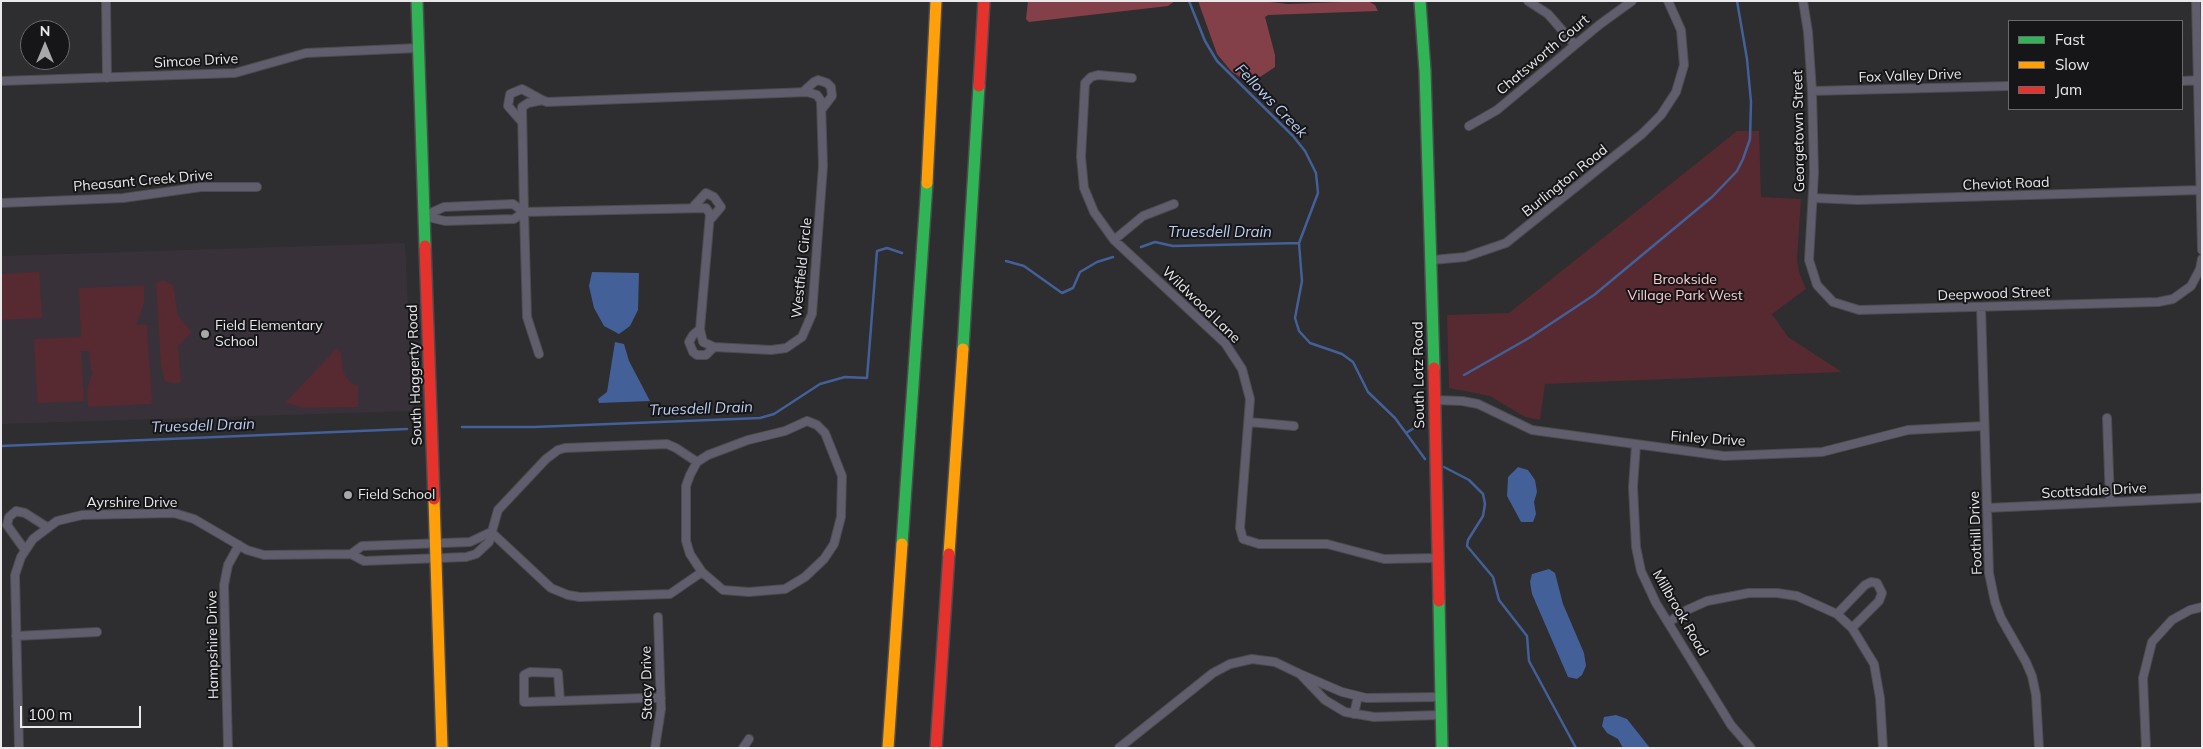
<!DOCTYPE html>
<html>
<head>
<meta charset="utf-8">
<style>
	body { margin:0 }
	#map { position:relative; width:2203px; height:749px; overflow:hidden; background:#2e2d2f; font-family:Mulish,sans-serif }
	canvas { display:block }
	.frame { position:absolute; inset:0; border:2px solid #eae8eb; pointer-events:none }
	.legend { position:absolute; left:2008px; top:20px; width:175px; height:90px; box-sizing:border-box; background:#161517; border:1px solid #6b696c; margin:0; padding:6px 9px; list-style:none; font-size:15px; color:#eae8eb }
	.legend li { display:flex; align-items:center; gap:10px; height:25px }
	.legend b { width:25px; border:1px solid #6b696c }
	.north { position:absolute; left:20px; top:20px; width:50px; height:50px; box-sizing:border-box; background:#161517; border:1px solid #6b696c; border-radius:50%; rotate:0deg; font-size:14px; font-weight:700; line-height:20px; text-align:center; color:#eae8eb }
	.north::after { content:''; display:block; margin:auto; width:18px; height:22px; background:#a8a7a9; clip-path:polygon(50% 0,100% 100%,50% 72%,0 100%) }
	.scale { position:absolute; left:20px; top:706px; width:121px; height:22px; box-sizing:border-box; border:2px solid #eae8eb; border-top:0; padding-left:6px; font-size:15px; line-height:18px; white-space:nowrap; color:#eae8eb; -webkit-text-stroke:4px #161517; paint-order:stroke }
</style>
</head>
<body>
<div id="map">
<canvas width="2203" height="749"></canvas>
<div class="frame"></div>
<ul class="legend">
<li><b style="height:6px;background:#30b455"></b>Fast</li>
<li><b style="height:6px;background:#ff9f0a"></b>Slow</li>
<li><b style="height:6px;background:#e5322d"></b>Jam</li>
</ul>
<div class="north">N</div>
<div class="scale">100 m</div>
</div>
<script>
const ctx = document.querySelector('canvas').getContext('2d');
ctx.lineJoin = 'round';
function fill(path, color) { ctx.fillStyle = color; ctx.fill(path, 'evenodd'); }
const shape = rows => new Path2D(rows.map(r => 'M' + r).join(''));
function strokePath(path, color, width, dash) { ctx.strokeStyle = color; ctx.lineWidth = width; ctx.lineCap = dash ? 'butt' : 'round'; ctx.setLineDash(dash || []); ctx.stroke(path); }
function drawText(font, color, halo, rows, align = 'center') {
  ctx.font = font + ' Mulish,sans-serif'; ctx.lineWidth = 4; ctx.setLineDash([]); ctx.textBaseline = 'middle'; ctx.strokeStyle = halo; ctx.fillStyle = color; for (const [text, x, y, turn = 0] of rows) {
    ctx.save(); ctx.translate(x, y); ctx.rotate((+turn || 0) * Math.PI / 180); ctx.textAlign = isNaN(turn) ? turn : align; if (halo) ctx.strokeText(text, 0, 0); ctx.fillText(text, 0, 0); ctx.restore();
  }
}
fill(shape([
	[405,243,413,411,1,424,1,256]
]), '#38313a');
fill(shape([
	[1737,131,1759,131,1761,197,1801,199,1797,259,1799,272,1806,289,1772,314,1788,337,1842,372,1545,384,1540,420,1525,417,1490,396,1449,388,1447,315,1509,313],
	[39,272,42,318,1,320,1,274],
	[163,280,173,285,178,316,192,332,178,346,181,382,175,384,165,381,161,366,156,283],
	[144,286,144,303,136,325,147,325,152,404,88,407,87,390,93,371,91,371,89,351,81,351,84,401,37,403,34,339,81,337,79,288],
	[336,349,341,353,343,372,349,381,358,386,358,407,302,408,286,402]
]), '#562a30');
fill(shape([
	[1028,1,1175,1,1168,6,1029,22,1026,19],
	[1198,1,1261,1,1288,4,1368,1,1375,5,1378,11,1268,15,1265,17,1275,55,1275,67,1254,81,1245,80,1232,72,1217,54]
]), '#834048');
fill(shape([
	[592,272,639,273,638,310,630,326,619,334,604,326,594,308,589,286],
	[615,342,624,344,629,361,650,401,599,403,598,399,607,392],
	[1518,467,1528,470,1535,480,1537,492,1534,502,1536,514,1533,522,1521,522,1507,496,1508,477],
	[1549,569,1555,573,1563,604,1584,653,1586,666,1582,675,1577,679,1568,677,1532,594,1530,582,1532,574],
	[1616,715,1627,719,1650,748,1623,748,1618,739,1607,733,1602,726,1604,717]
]), '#436099');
strokePath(shape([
	[1189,1,1205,41,1217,61,1293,136,1305,151,1316,173,1318,193,1299,243,1302,281,1295,318,1299,331,1310,343,1342,354,1353,362,1368,392,1395,418,1425,459],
	[1141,247,1155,242,1173,246,1299,243],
	[1006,261,1024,266,1062,293,1073,288,1080,272,1097,262,1113,257],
	[1464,375,1529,338,1594,295,1712,197,1737,171,1743,159,1750,139,1751,102,1747,59,1737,1],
	[462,427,534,427,760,418,774,414,820,384,845,377,867,378,877,251,887,248,902,253],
	[1406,433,1424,422],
	[1,446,407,429],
	[1444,467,1469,480,1483,494,1485,504,1483,516,1468,540,1467,546,1493,577,1499,600,1527,636,1529,661,1576,748]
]), '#436099', 2.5);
const street = shape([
	[106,1,107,78],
	[1528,1,1548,14,1575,45],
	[1803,1,1808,32,1812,91,1814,173,1809,260,1817,285,1833,302,1859,310,2158,302,2173,299,2191,286,2200,269,2202,259],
	[2196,1,2202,250],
	[1132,78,1098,75,1091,77,1085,83,1081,157,1084,188,1094,212,1114,240,1225,343,1242,369,1250,399,1240,528,1243,539,1259,544,1327,544,1384,559,1438,558],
	[1,81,235,73,306,53,418,48],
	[2182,81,2198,80],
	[1812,91,2009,86],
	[803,92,814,82,818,80,827,83,831,87,832,96,822,109],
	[807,92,817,95,821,101,823,166,812,314,802,337,786,348,771,350,714,347,703,342,700,329,710,214,706,208,524,212,522,107,528,103,542,100,547,102,807,92],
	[522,122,508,106,510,94,522,89,542,100],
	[1469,126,1497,110,1599,25,1632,1],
	[1813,198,1858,200,2200,190],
	[1,203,123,198,201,187,257,187],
	[693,207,706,193,714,197,721,207,710,220],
	[524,212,527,317,539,354],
	[424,216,444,207,513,204,524,212],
	[424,216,445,221,514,219,524,212],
	[1114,240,1143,216,1174,204],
	[1432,260,1465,257,1506,243,1642,134,1661,115,1676,92,1684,65,1681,30,1668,1],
	[1981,307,1989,573,1995,602,2001,618,2026,662,2032,676,2036,695,2039,748],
	[700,329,693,335,689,342,693,352,697,355,706,355,714,347],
	[1435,400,1462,401,1478,404,1532,430,1724,456,1822,452,1908,430,1984,426],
	[2107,418,2110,502],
	[807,421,817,425,825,433,842,476,841,517,834,544,824,559,805,577,785,589,749,592,723,590,702,572,690,554,686,541,686,486,690,475,697,462,708,455,748,440,785,431,807,421],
	[1249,422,1294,426],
	[1636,445,1633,487,1636,547,1641,571,1656,603,1731,725,1751,748],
	[1987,508,2202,498],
	[491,532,551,588,568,595,580,597,670,594,702,572],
	[25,550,7,525,9,517,16,511,25,513,47,527],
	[351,554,362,546,470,542,491,532],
	[1837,614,1865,585,1871,582,1877,583,1882,593,1879,601,1852,628],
	[1669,622,1687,610,1707,601,1749,593,1777,593,1797,596,1837,614,1852,628,1874,664,1880,698,1883,748],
	[16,636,97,632],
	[1300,674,1342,692,1366,698,1441,697],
	[560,701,558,673,530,672,524,675,524,702,560,701,644,698,661,698],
	[1354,714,1358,696],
	[19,748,15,575,21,557,33,539,57,521,82,515,174,513,194,519,247,550,264,555,351,554,364,561,466,557,476,554,489,542,498,510,546,459,558,450,565,448,667,444,676,448,697,462],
	[228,748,224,585,228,565,239,545],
	[655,748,661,709,658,617],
	[743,748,749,739],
	[1119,748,1213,673,1230,664,1252,659,1275,662,1300,674,1325,700,1345,712,1374,717,1441,715],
	[2146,748,2143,678,2152,642,2172,620,2190,610,2202,607]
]);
const fast = shape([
	[417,1,425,246],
	[1420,1,1425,71,1434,368],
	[963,349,979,86],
	[902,544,927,183],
	[1439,601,1442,748]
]);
const slow = shape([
	[927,183,936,1],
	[434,499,442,748],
	[949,554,963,349],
	[888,748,902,544]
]);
const jam = shape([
	[979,86,984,1],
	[425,246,434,499],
	[1434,368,1439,601],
	[936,748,949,554]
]);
strokePath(street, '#4c4b4d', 10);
strokePath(fast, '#4c4b4d', 14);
strokePath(slow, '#4c4b4d', 14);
strokePath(jam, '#4c4b4d', 14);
strokePath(street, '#605e6c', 8);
strokePath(fast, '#30b455', 11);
strokePath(slow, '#ff9f0a', 11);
strokePath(jam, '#e5322d', 11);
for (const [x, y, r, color] of [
	[205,334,5,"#a8a7a9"],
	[348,495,5,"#a8a7a9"]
]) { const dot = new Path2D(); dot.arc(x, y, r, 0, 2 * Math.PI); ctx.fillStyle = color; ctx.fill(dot); strokePath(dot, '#161517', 2); }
drawText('14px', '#eae8eb', '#161517', [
	["Chatsworth Court",1543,55,-40],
	["Simcoe Drive",196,61,-3],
	["Fox Valley Drive",1910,76,-2],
	["Georgetown Street",1799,131,-91],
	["Pheasant Creek Drive",143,181,-5],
	["Burlington Road",1565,181,-39],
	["Cheviot Road",2006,184,-2],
	["Westfield Circle",802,268,-84],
	["Deepwood Street",1994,294,-2],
	["Wildwood Lane",1201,305,44],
	["South Haggerty Road",415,375,-92],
	["South Lotz Road",1419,375,-91],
	["Finley Drive",1708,439,4],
	["Scottsdale Drive",2094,491,-3],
	["Ayrshire Drive",132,503],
	["Foothill Drive",1976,533,-92],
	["Millbrook Road",1680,613,60],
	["Hampshire Drive",213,645,-91],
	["Stacy Drive",647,683,-91]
]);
drawText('14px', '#fbcbce', '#161517', [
	["Brookside",1685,280],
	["Village Park West",1685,296]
]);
drawText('14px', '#eae8eb', '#161517', [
	["Field Elementary",215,326],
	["School",215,342],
	["Field School",358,495]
], 'left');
drawText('italic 15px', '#bdd0f4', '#161517', [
	["Fellows Creek",1271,101,46],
	["Truesdell Drain",1220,232],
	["Truesdell Drain",701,409,-2],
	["Truesdell Drain",203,426,-2]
]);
</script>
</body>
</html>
